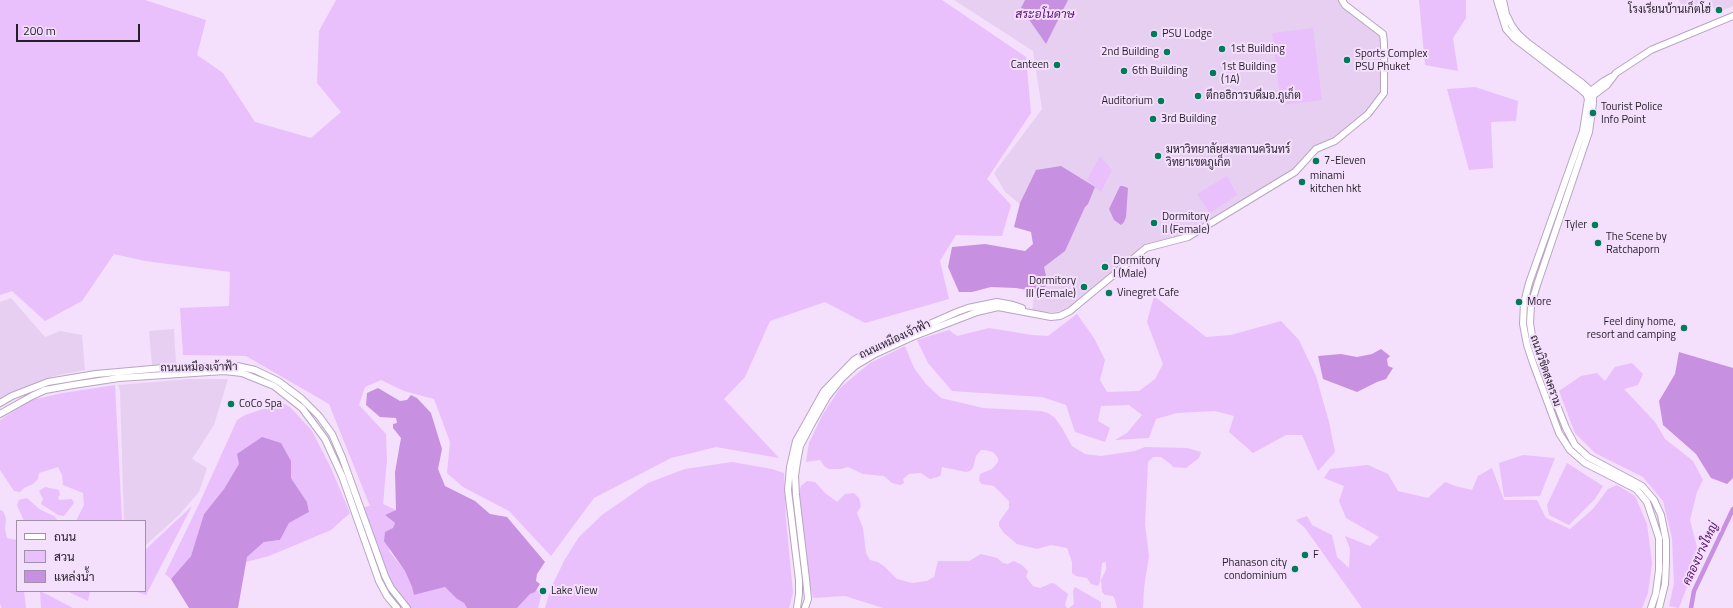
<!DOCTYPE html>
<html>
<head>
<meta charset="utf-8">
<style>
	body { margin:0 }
	#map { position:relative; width:1733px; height:608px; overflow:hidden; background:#f4dffd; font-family:"Titillium Web",Sarabun,sans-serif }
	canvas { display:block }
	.legend { position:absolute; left:16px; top:520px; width:130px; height:72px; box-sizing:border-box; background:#f4dffd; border:1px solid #a191a8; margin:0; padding:5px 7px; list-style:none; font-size:12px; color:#251d28 }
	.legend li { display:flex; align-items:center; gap:8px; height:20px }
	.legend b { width:20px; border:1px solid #a191a8 }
	.scale { position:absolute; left:16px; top:24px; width:124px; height:18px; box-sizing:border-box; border:2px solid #251d28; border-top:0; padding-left:5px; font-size:12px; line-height:14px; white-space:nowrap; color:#251d28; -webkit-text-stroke:3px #f4dffd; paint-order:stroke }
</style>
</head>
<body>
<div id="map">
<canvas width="1733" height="608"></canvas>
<ul class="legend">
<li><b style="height:5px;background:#fff"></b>ถนน</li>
<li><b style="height:11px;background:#e9bffc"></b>สวน</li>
<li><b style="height:11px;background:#c890e0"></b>แหล่งน้ำ</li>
</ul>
<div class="scale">200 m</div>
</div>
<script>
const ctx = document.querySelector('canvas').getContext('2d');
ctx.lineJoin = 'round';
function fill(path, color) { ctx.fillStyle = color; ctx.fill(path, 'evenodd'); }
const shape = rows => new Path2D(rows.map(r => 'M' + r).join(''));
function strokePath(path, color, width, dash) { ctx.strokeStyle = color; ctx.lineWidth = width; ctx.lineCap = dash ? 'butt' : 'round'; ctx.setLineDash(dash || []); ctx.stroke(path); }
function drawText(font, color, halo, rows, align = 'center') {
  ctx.font = font + ' "Titillium Web",Sarabun,sans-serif'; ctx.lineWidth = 4; ctx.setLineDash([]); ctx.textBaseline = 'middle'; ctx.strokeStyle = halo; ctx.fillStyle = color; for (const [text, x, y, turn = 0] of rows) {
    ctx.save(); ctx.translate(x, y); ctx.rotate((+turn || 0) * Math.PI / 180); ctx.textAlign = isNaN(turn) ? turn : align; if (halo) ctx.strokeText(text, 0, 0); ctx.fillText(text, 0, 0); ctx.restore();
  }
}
fill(shape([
	[954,0,1341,0,1383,34,1384,93,1368,114,1335,141,1316,150,1295,172,1188,237,1146,248,1070,311,1032,313,1041,221,1005,192,994,173,1042,109,1033,51],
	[1679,0,1707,0,1682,9],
	[1709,0,1733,0,1733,6,1716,13],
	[11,298,45,337,60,331,82,335,85,370,54,376,0,399,0,302],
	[174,329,176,363,152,365,149,331],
	[190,379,228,379,214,425,192,459,207,468,199,492,179,515,145,546,145,521,124,521,120,391,118,385]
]), '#e7cff2');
fill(shape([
	[0,0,145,0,206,20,197,55,223,73,255,122,311,138,341,112,317,83,319,31,336,0,942,0,1026,57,1031,113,987,179,1011,205,1002,236,956,235,940,261,949,299,865,323,825,302,770,321,745,377,724,399,779,458,716,447,671,458,594,498,551,556,509,511,463,487,447,473,450,442,434,399,404,391,381,380,365,387,359,405,386,434,387,460,383,504,396,510,385,515,395,523,389,551,405,571,412,587,414,595,445,587,457,599,464,603,467,608,411,608,395,589,381,560,364,507,370,506,329,404,246,356,183,355,180,308,229,306,230,272,145,261,114,254,82,301,45,321,12,291,0,295],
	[1419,0,1466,0,1466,18,1453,38,1458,71,1425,65],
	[1313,28,1322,100,1281,105,1272,33],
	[1475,87,1518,101,1516,121,1491,122,1493,168,1469,170,1447,89],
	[1100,156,1112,170,1101,192,1087,180],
	[1227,176,1237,195,1210,213,1197,194],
	[1154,296,1206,337,1231,335,1281,321,1299,340,1316,376,1329,422,1335,452,1318,471,1302,435,1286,435,1253,453,1229,432,1234,416,1215,411,1177,413,1156,419,1149,438,1115,440,1127,433,1142,415,1129,405,1101,406,1098,421,1110,428,1105,442,1075,432,1066,405,1042,397,952,391,928,363,917,340,949,330,957,336,989,328,1032,335,1048,336,1077,314,1094,338,1105,360,1100,380,1107,392,1139,391,1155,379,1163,364,1147,322],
	[905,346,914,368,926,384,941,398,983,408,1041,411,1048,413,1055,418,1062,428,1072,446,1085,454,1101,456,1135,451,1145,447,1187,448,1201,452,1199,458,1186,468,1172,467,1173,466,1161,457,1153,457,1148,462,1145,525,1149,556,1144,588,1143,608,1117,608,1115,600,1113,596,1105,595,1102,592,1101,580,1106,570,1106,562,1102,563,1100,582,1098,586,1091,584,1087,578,1076,576,1072,573,1072,562,1067,548,1051,545,1037,549,1017,544,1004,533,999,526,999,522,1009,508,1009,501,994,486,982,484,979,481,980,474,992,469,998,462,998,458,993,452,985,450,981,450,976,456,973,468,970,471,966,472,942,467,941,475,938,477,930,479,921,473,909,474,903,479,904,483,900,485,892,483,884,476,863,474,848,467,841,469,829,469,825,467,820,460,806,462,809,443,823,414,840,388,870,363],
	[1632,363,1643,374,1638,385,1624,389,1655,422,1665,439,1693,461,1703,480,1697,492,1690,520,1699,555,1679,608,1669,606,1674,583,1672,538,1663,501,1643,477,1595,453,1575,433,1559,391,1581,376,1597,373,1605,381,1615,367],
	[115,385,122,521,76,521,84,505,83,493,63,485,62,475,58,467,39,473,38,479,33,484,24,488,20,492,14,491,0,470,0,420,31,400,63,393],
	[282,403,290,407,312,431,330,466,350,513,331,530,269,556,246,562,247,557,264,542,280,540,289,523,309,512,307,502,291,478,291,461,240,464,224,489,204,514,191,556,171,579,165,574,200,502,237,420,245,415],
	[1523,455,1555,458,1540,496,1504,497,1499,463],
	[732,462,772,469,784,473,786,520,793,593,789,608,545,608,551,588,565,559,579,537,602,515,648,483,685,469],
	[1567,463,1603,486,1595,499,1569,525,1549,515,1547,505],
	[1368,465,1388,474,1398,491,1428,498,1445,482,1455,486,1472,490,1478,476,1492,468,1504,500,1537,500,1546,518,1570,529,1593,509,1608,489,1617,485,1635,496,1647,524,1652,563,1648,593,1642,608,1362,608,1305,528,1296,520,1307,516,1312,525,1332,535,1337,557,1349,568,1350,549,1345,536,1370,546,1379,537,1346,518,1339,501,1344,486,1324,478,1330,469],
	[807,481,815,482,825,493,837,502,845,494,854,493,859,498,861,506,857,513,863,528,866,553,870,560,878,562,885,567,897,579,912,583,927,581,934,577,938,561,969,561,981,554,997,558,1003,563,1007,564,1014,561,1022,565,1028,571,1026,577,1033,586,1040,588,1052,583,1055,584,1068,594,1065,605,1067,608,883,608,845,596,813,598,807,570,799,493,801,486],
	[45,487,59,490,60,495,58,497,59,500,72,499,74,503,64,516,58,515,41,504,43,499,39,491],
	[27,498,39,509,54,516,58,521,24,521,17,505,19,500],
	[192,506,146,595,134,591,145,591,145,550],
	[0,510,3,511,6,518,5,529,7,538,17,540,17,591,24,591,26,608,2,608,0,604],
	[1075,587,1101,602,1101,608,1069,608,1074,604,1073,591],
	[536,590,542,592,538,608,517,608,530,594],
	[40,591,48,595,73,608,41,608],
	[67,591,90,591,88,601]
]), '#e9bffc');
fill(shape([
	[1025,0,1068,0,1046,44,1021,8],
	[1061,166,1095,187,1088,204,1085,207,1065,251,1044,267,1048,284,1036,295,1027,290,1016,288,991,287,972,292,959,292,948,267,952,247,985,244,1025,251,1033,244,1031,232,1014,227,1020,203,1036,170],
	[1120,186,1123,186,1128,188,1126,217,1124,222,1121,225,1114,220,1109,209],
	[1381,349,1390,356,1387,359,1388,366,1393,368,1386,379,1377,382,1357,392,1323,379,1318,356,1341,354,1357,357,1372,354],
	[1679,352,1733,368,1733,478,1727,484,1711,478,1696,454,1663,425,1659,401,1675,374],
	[378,388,400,401,407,400,411,395,417,398,431,413,442,449,438,469,445,486,475,501,490,514,507,517,545,562,537,574,536,581,540,584,535,592,530,594,517,608,467,608,464,603,457,599,445,587,414,595,412,587,405,571,384,541,385,532,393,528,395,523,385,515,396,510,395,472,401,438,393,428,393,424,397,423,396,418,380,417,366,405,367,393],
	[262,437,281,443,291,461,291,478,307,502,309,512,289,523,280,540,264,542,247,557,238,608,189,608,171,579,191,556,204,514,224,489,239,464,237,454]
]), '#c890e0');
strokePath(shape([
	[1691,608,1694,591,1733,509]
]), '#c890e0', 4.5);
const secondary = shape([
	[1497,0,1506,29,1514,38,1579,88,1586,94,1588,99,1583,131,1529,283,1524,303,1523,324,1527,345,1533,363,1559,433,1570,450,1585,463,1636,489,1647,502,1659,538,1659,570,1656,593,1651,608],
	[1503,0,1506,14,1512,26,1518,34,1528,43,1582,83,1591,91,1593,96,1593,103,1589,132,1537,285,1531,305,1530,323,1533,342,1539,360,1566,428,1575,445,1588,457,1642,486,1654,500,1661,515,1666,540,1666,562,1665,584,1659,608],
	[1588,93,1604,81,1611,77],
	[1591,97,1607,85,1616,73,1651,50,1733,16],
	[0,403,12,396,48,382,96,374,163,368,237,366,255,370,278,381,302,399,319,416,332,434,342,457,385,576,391,588,407,608],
	[0,414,32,396,45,390,73,385,119,378,224,371,242,373,274,386,302,408,325,439,342,476,379,581,387,596,397,608],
	[797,608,799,594,799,580,788,490,790,467,796,441,824,391,854,360,871,350,957,312,968,308,997,302,1013,305,1022,308],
	[805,608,808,599,806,579,796,495,795,476,797,462,800,446,811,425,827,397,842,378,855,366,875,354,912,337,977,312,998,307,1051,317,1060,316,1070,311,1146,248,1188,237,1295,172,1316,149,1335,141,1368,114,1384,93,1384,43,1383,34,1345,5,1342,0]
]);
strokePath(secondary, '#b9a5c1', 8);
strokePath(secondary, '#fff', 6);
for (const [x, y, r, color] of [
	[1719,10,4,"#007b59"],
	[1154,34,4,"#007b59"],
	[1222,49,4,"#007b59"],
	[1167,52,4,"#007b59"],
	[1347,60,4,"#007b59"],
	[1057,65,4,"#007b59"],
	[1124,71,4,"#007b59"],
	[1213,73,4,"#007b59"],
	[1198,96,4,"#007b59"],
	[1161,101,4,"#007b59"],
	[1593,113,4,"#007b59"],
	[1153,119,4,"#007b59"],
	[1158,156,4,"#007b59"],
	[1316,161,4,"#007b59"],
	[1302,182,4,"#007b59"],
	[1154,223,4,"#007b59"],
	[1595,225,4,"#007b59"],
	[1598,243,4,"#007b59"],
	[1105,267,4,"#007b59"],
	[1084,287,4,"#007b59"],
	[1109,293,4,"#007b59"],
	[1519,302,4,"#007b59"],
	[1684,328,4,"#007b59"],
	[231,404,4,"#007b59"],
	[1305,555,4,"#007b59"],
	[1295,569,4,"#007b59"],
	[543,591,4,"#007b59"]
]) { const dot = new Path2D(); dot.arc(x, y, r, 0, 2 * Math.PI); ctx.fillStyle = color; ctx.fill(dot); strokePath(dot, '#f4dffd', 1.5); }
drawText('11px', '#251d28', '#f4dffd', [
	["โรงเรียนบ้านเก็ตโฮ่",1711,10,"right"],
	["PSU Lodge",1162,34],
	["1st Building",1230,49],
	["2nd Building",1159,52,"right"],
	["Sports Complex",1355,54],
	["PSU Phuket",1355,67],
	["Canteen",1049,65,"right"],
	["1st Building",1221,67],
	["(1A)",1221,80],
	["6th Building",1132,71],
	["ตึกอธิการบดีมอ.ภูเก็ต",1206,96],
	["Auditorium",1153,101,"right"],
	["Tourist Police",1601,107],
	["Info Point",1601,120],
	["3rd Building",1161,119],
	["มหาวิทยาลัยสงขลานครินทร์",1166,150],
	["วิทยาเขตภูเก็ต",1166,163],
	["7-Eleven",1324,161],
	["minami",1310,176],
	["kitchen hkt",1310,189],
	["Dormitory",1162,217],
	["II (Female)",1162,230],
	["Tyler",1587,225,"right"],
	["The Scene by",1606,237],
	["Ratchaporn",1606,250],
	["Dormitory",1113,261],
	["I (Male)",1113,274],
	["Dormitory",1076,281,"right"],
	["III (Female)",1076,294,"right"],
	["Vinegret Cafe",1117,293],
	["More",1527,302],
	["Feel diny home,",1676,322,"right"],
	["resort and camping",1676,335,"right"],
	["CoCo Spa",239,404],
	["F",1313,555],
	["Phanason city",1287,563,"right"],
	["condominium",1287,576,"right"],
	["Lake View",551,591]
], 'left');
drawText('11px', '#251d28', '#f4dffd', [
	["ถนนเหมืองเจ้าฟ้า",895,340,-25],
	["ถนนเหมืองเจ้าฟ้า",199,368,-1],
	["ถนนวิชิตสงคราม",1545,371,71]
]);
drawText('italic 12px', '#591072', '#f4dffd', [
	["สระอโนดาษ",1045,15],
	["คลองบางใหญ่",1701,554,-65]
]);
</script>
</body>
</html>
